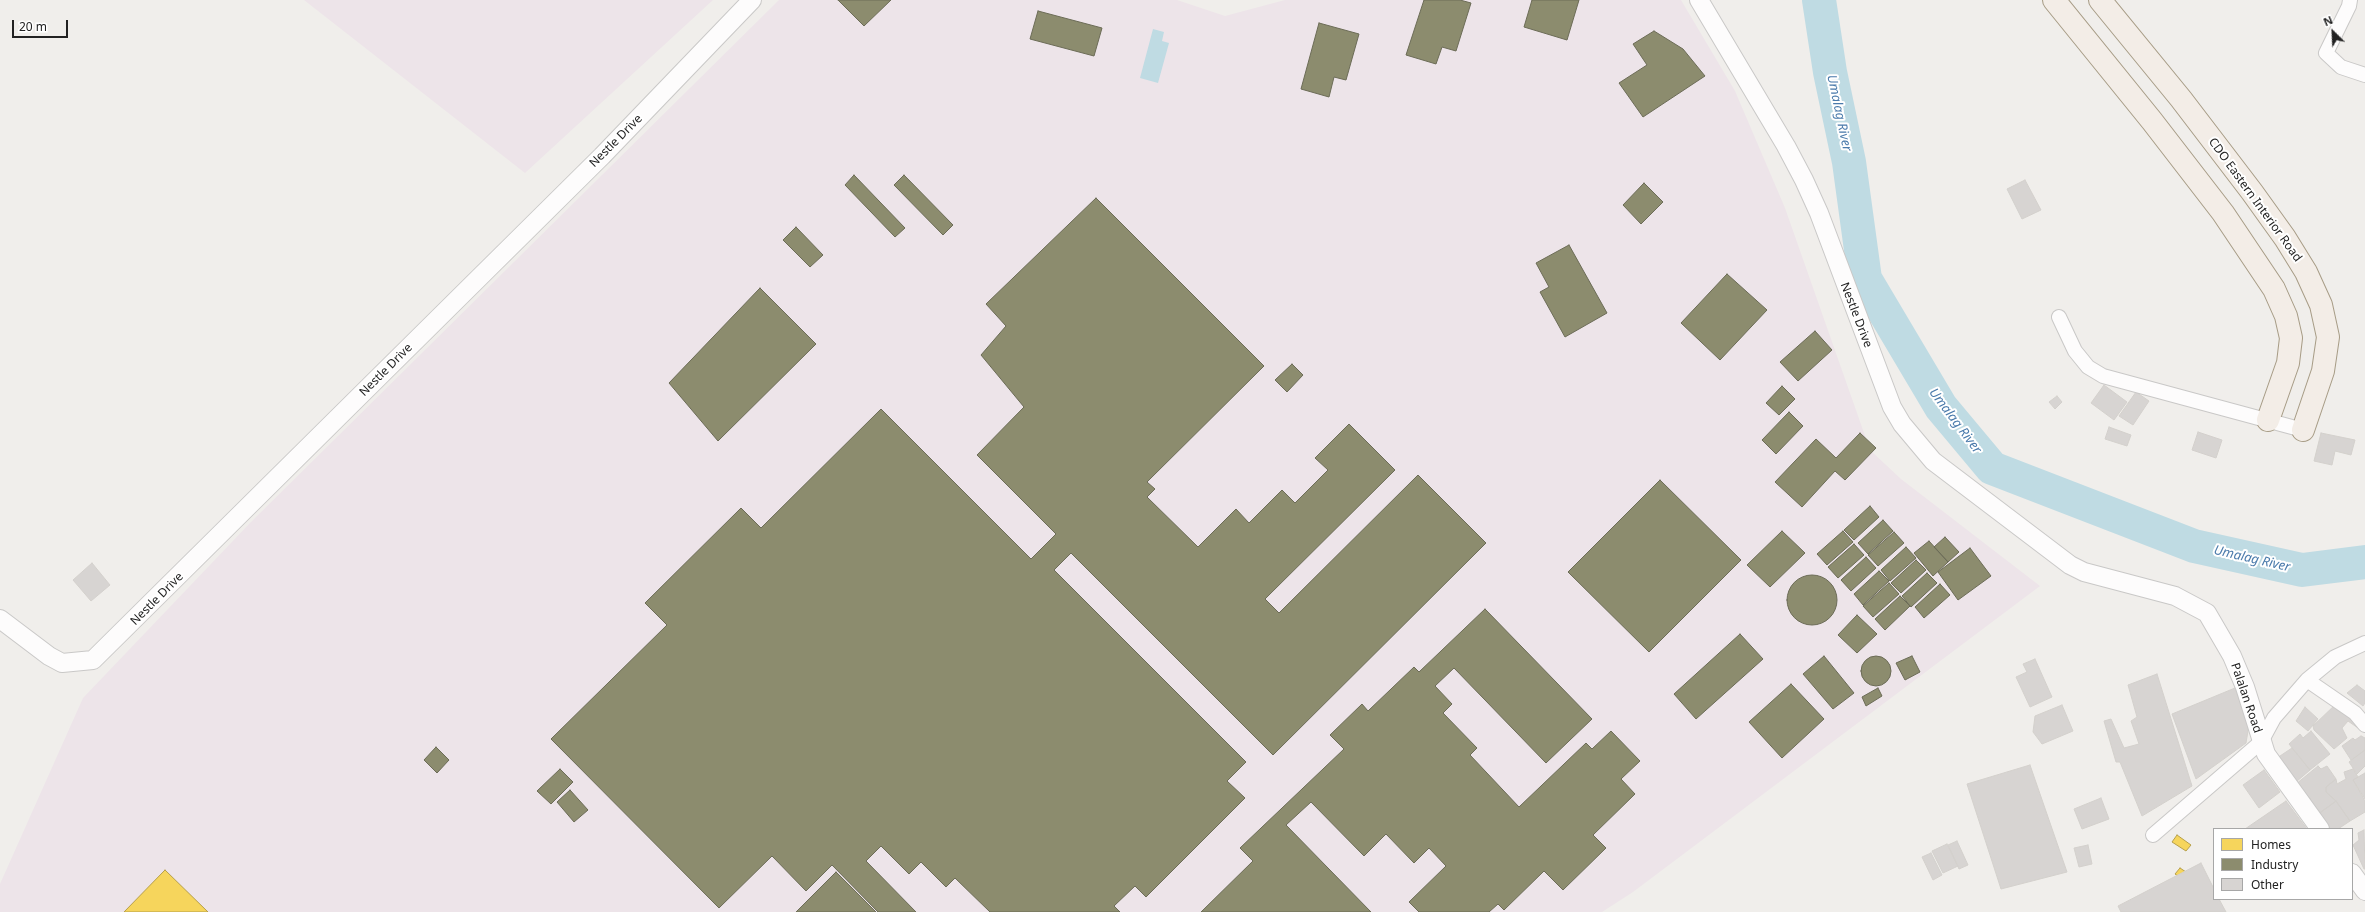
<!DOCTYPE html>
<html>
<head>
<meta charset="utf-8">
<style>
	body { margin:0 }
	#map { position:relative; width:2365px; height:912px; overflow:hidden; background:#f0eeeb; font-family:"Noto Sans",sans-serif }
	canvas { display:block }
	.legend { position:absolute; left:2213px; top:828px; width:140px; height:72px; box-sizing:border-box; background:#fff; border:1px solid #a7a7a7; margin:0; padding:5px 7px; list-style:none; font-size:12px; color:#222 }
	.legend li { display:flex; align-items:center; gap:8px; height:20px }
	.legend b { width:20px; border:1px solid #a7a7a7 }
	.north { position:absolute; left:2313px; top:12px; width:40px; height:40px; -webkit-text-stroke:3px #fff; paint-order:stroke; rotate:336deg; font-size:11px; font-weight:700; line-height:16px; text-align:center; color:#222 }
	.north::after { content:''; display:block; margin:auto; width:14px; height:18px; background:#222; clip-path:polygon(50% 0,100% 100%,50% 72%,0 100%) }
	.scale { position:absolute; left:12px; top:20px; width:56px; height:18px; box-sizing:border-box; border:2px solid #222; border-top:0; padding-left:5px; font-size:12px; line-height:14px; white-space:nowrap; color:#222; -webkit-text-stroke:3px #fff; paint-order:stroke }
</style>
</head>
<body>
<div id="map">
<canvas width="2365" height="912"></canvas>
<ul class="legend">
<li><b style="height:11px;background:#f6d55c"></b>Homes</li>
<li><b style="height:11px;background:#8c8c6e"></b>Industry</li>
<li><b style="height:11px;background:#d7d4d2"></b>Other</li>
</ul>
<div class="north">N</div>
<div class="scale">20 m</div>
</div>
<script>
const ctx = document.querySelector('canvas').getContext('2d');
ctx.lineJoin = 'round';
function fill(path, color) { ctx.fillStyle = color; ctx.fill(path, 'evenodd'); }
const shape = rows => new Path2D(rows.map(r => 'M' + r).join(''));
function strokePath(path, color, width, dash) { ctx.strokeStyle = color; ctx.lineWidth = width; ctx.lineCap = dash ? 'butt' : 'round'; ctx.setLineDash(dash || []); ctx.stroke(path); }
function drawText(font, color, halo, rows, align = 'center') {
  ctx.font = font + ' "Noto Sans",sans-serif'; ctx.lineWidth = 4; ctx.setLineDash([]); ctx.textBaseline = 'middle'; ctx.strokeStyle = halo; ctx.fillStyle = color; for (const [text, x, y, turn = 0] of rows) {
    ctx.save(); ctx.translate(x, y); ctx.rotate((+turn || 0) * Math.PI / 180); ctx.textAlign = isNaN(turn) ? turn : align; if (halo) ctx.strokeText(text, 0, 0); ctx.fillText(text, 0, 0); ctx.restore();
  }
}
fill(shape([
	[304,0,713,0,525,173],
	[779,0,1177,0,1225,16,1285,0,1681,0,1735,91,1785,208,1870,450,1901,479,2040,586,1633,892,1602,912,0,912,0,884,83,698,251,522]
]), '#ede4e9');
fill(shape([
	[1153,29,1164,32,1162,41,1169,43,1158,83,1140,78]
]), '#bfdbe3');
const homes = shape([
	[2177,835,2191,845,2186,851,2172,842,2177,835],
	[2180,868,2186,872,2182,879,2175,874,2180,868],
	[165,870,208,912,124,912,165,870]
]);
fill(homes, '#f6d55c');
strokePath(homes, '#b69f4b', 1);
const industry = shape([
	[838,0,891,0,864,26,838,0],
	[1424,0,1460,0,1471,3,1456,51,1442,47,1436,64,1406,55,1424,0],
	[1532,0,1579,0,1567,40,1524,27,1532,0],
	[1038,11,1102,28,1094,56,1030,39,1038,11],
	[1319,23,1359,34,1346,80,1334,77,1329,97,1301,89,1319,23],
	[1654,31,1683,49,1705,76,1643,117,1619,83,1647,65,1633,44,1654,31],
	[854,175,905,228,895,237,845,185,854,175],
	[904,175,953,225,943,235,894,185,904,175],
	[1644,183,1663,202,1641,224,1623,205,1644,183],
	[1096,198,1264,366,1147,482,1155,489,1147,497,1198,547,1236,509,1249,523,1282,490,1295,503,1328,470,1315,458,1349,424,1395,470,1265,599,1279,613,1418,475,1486,543,1273,755,1071,553,1054,570,1246,762,1227,781,1245,798,1146,897,1135,886,1114,906,1120,912,990,912,955,878,946,887,921,862,909,874,881,846,866,861,916,912,878,912,832,865,806,891,772,856,719,908,551,739,667,625,645,603,741,508,761,528,881,409,1031,559,1056,534,977,455,1024,407,981,355,1006,326,986,304,1096,198],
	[796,227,823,255,810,267,783,240,796,227],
	[1569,245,1607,313,1565,337,1540,292,1549,287,1536,263,1569,245],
	[1727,274,1767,310,1720,360,1681,323,1727,274],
	[760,288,816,344,718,441,669,383,760,288],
	[1815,331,1832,350,1798,381,1780,362,1815,331],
	[1292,364,1303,375,1287,392,1275,380,1292,364],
	[1782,386,1795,399,1779,415,1766,403,1782,386],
	[1789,412,1803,426,1776,454,1762,440,1789,412],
	[1860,433,1876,448,1845,480,1835,471,1802,507,1775,482,1816,439,1836,458,1860,433],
	[1660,480,1741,560,1649,652,1568,572,1660,480],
	[1870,506,1879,517,1854,540,1844,530,1870,506],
	[1883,520,1893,531,1868,554,1858,543,1883,520],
	[1782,531,1805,553,1770,587,1747,565,1782,531],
	[1843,531,1853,542,1827,565,1817,554,1843,531],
	[1894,532,1904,543,1878,566,1868,555,1894,532],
	[1945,537,1959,552,1948,562,1934,547,1945,537],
	[1929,541,1948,562,1933,576,1914,553,1929,541],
	[1854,544,1864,555,1838,578,1828,567,1854,544],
	[1906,547,1916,558,1890,581,1881,570,1906,547],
	[1970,548,1991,576,1958,600,1938,572,1970,548],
	[1866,557,1876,568,1851,591,1841,580,1866,557],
	[1916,560,1926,570,1901,593,1891,583,1916,560],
	[1879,571,1889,581,1863,605,1854,594,1879,571],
	[1927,573,1937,583,1911,607,1902,596,1927,573],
	'1787 600a25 25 0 1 1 50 0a25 25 0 1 1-50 0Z',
	[1889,583,1899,594,1873,617,1863,606,1889,583],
	[1940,584,1950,595,1924,618,1915,607,1940,584],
	[1900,596,1910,606,1885,630,1875,619,1900,596],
	[1485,609,1592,719,1546,763,1454,668,1435,686,1452,704,1443,713,1477,748,1470,755,1519,807,1586,743,1592,749,1611,731,1640,761,1621,779,1635,794,1593,835,1606,848,1563,890,1544,871,1504,910,1498,904,1489,912,1419,912,1409,902,1446,866,1429,848,1414,863,1386,834,1364,856,1311,802,1286,825,1371,912,1201,912,1253,861,1240,848,1344,749,1330,735,1362,704,1368,711,1414,667,1419,672,1485,609],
	[1857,615,1877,634,1857,653,1838,635,1857,615],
	[1740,634,1763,659,1696,719,1674,694,1740,634],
	'1861 671a15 15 0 1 1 30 0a15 15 0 1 1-30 0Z',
	[1824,656,1854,693,1833,709,1803,674,1824,656],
	[1912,656,1920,672,1905,680,1896,663,1912,656],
	[1791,684,1824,719,1782,758,1749,722,1791,684],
	[1878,688,1882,696,1866,706,1862,697,1878,688],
	[436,747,449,760,437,773,424,760,436,747],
	[560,769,573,782,551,804,537,791,560,769],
	[570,790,588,810,574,822,557,802,570,790],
	[836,872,876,912,796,912,836,872]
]);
fill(industry, '#8c8c6e');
strokePath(industry, '#6c6c57', 1);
strokePath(shape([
	[1819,0,1830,72,1849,162,1865,279,1941,407,1992,468,2194,546,2302,570,2365,562]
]), '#bfdbe3', 34);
const building = shape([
	[2025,180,2041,210,2022,219,2007,189,2025,180],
	[2104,385,2127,402,2114,420,2091,403,2104,385],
	[2136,392,2149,401,2133,425,2119,416,2136,392],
	[2057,396,2062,402,2055,409,2049,402,2057,396],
	[2109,427,2131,435,2127,446,2105,439,2109,427],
	[2198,432,2222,440,2216,458,2192,450,2198,432],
	[2321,433,2355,440,2351,455,2335,451,2332,465,2314,461,2321,433],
	[92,563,110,585,91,601,73,580,92,563],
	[2035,659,2052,697,2030,707,2016,677,2027,672,2023,664,2035,659],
	[2157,674,2192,786,2142,816,2120,762,2116,762,2104,721,2111,719,2124,748,2139,744,2131,721,2137,717,2128,685,2157,674],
	[2357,685,2365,691,2365,703,2363,706,2347,693,2357,685],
	[2235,688,2249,725,2246,743,2196,779,2172,714,2235,688],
	[2337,703,2363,725,2358,728,2348,721,2342,728,2347,738,2334,749,2314,730,2313,726,2337,703],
	[2062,705,2073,731,2042,744,2033,732,2035,716,2062,705],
	[2305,707,2318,719,2308,731,2296,721,2305,707],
	[2311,731,2330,754,2310,770,2289,744,2300,734,2303,738,2311,731],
	[2361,736,2365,738,2365,750,2351,760,2342,746,2353,738,2355,740,2361,736],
	[2292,748,2310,770,2296,782,2277,758,2292,748],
	[2365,750,2365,766,2357,774,2349,762,2365,750],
	[2030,765,2067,872,2001,889,1967,784,2030,765],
	[2318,766,2321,769,2327,766,2336,779,2326,787,2326,792,2336,801,2317,815,2309,803,2311,799,2296,784,2318,766],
	[2353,769,2358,777,2353,780,2365,801,2365,812,2350,821,2336,801,2326,792,2326,787,2336,779,2337,784,2346,779,2344,772,2353,769],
	[2264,770,2280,792,2259,808,2243,785,2264,770],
	[2365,773,2365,799,2353,780,2365,773],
	[2101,798,2109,819,2082,829,2074,809,2101,798],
	[2286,801,2307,829,2245,829,2286,801],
	[2336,801,2350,821,2338,829,2328,829,2317,815,2336,801],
	[2364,830,2365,869,2364,869,2353,845,2359,840,2358,833,2364,830],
	[1957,841,1968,865,1959,869,1948,845,1957,841],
	[1947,844,1958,866,1943,873,1932,851,1947,844],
	[2088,845,2092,864,2079,867,2074,848,2088,845],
	[1931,853,1942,875,1933,880,1922,857,1931,853],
	[2201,863,2214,889,2214,899,2219,899,2226,912,2121,912,2118,906,2201,863]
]);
fill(building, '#d7d4d2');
strokePath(building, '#d3d0cc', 1);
const minor = shape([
	[2350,0,2349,6,2326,53,2341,67,2365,75],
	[2059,317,2075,351,2088,367,2103,376,2303,430],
	[2307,680,2335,657,2365,643],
	[2153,835,2261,742,2274,718,2307,680,2355,713,2365,725]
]);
const tertiary = shape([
	[1699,0,1786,146,1804,180,1819,213,1892,407,1902,424,1933,461,2070,565,2084,572,2175,596,2207,613,2232,656,2245,687,2266,754,2320,829],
	[0,619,49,656,62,663,93,660,602,156,752,0],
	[2352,873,2365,891]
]);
const primary = shape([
	[2054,0,2152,121,2223,213,2274,289,2286,316,2291,338,2288,363,2268,420],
	[2100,0,2181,99,2252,192,2285,238,2306,272,2321,305,2328,337,2323,371,2303,430]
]);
strokePath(minor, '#c9c8c7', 16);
strokePath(tertiary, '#c9c8c7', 20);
strokePath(primary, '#a79c86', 24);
strokePath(minor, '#fdfcfc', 14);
strokePath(tertiary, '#fdfcfc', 18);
strokePath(primary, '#f3ede7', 22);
drawText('12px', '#222', '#fff', [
	["Nestle Drive",616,141,-45],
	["CDO Eastern Interior Road",2255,200,54],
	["Nestle Drive",1856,315,69],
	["Nestle Drive",386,370,-45],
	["Nestle Drive",157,599,-45],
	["Palalan Road",2246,698,71]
]);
drawText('italic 13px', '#4a7aab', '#fff', [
	["Umalag River",1839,113,78],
	["Umalag River",1955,421,53],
	["Umalag River",2252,559,13]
]);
</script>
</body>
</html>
